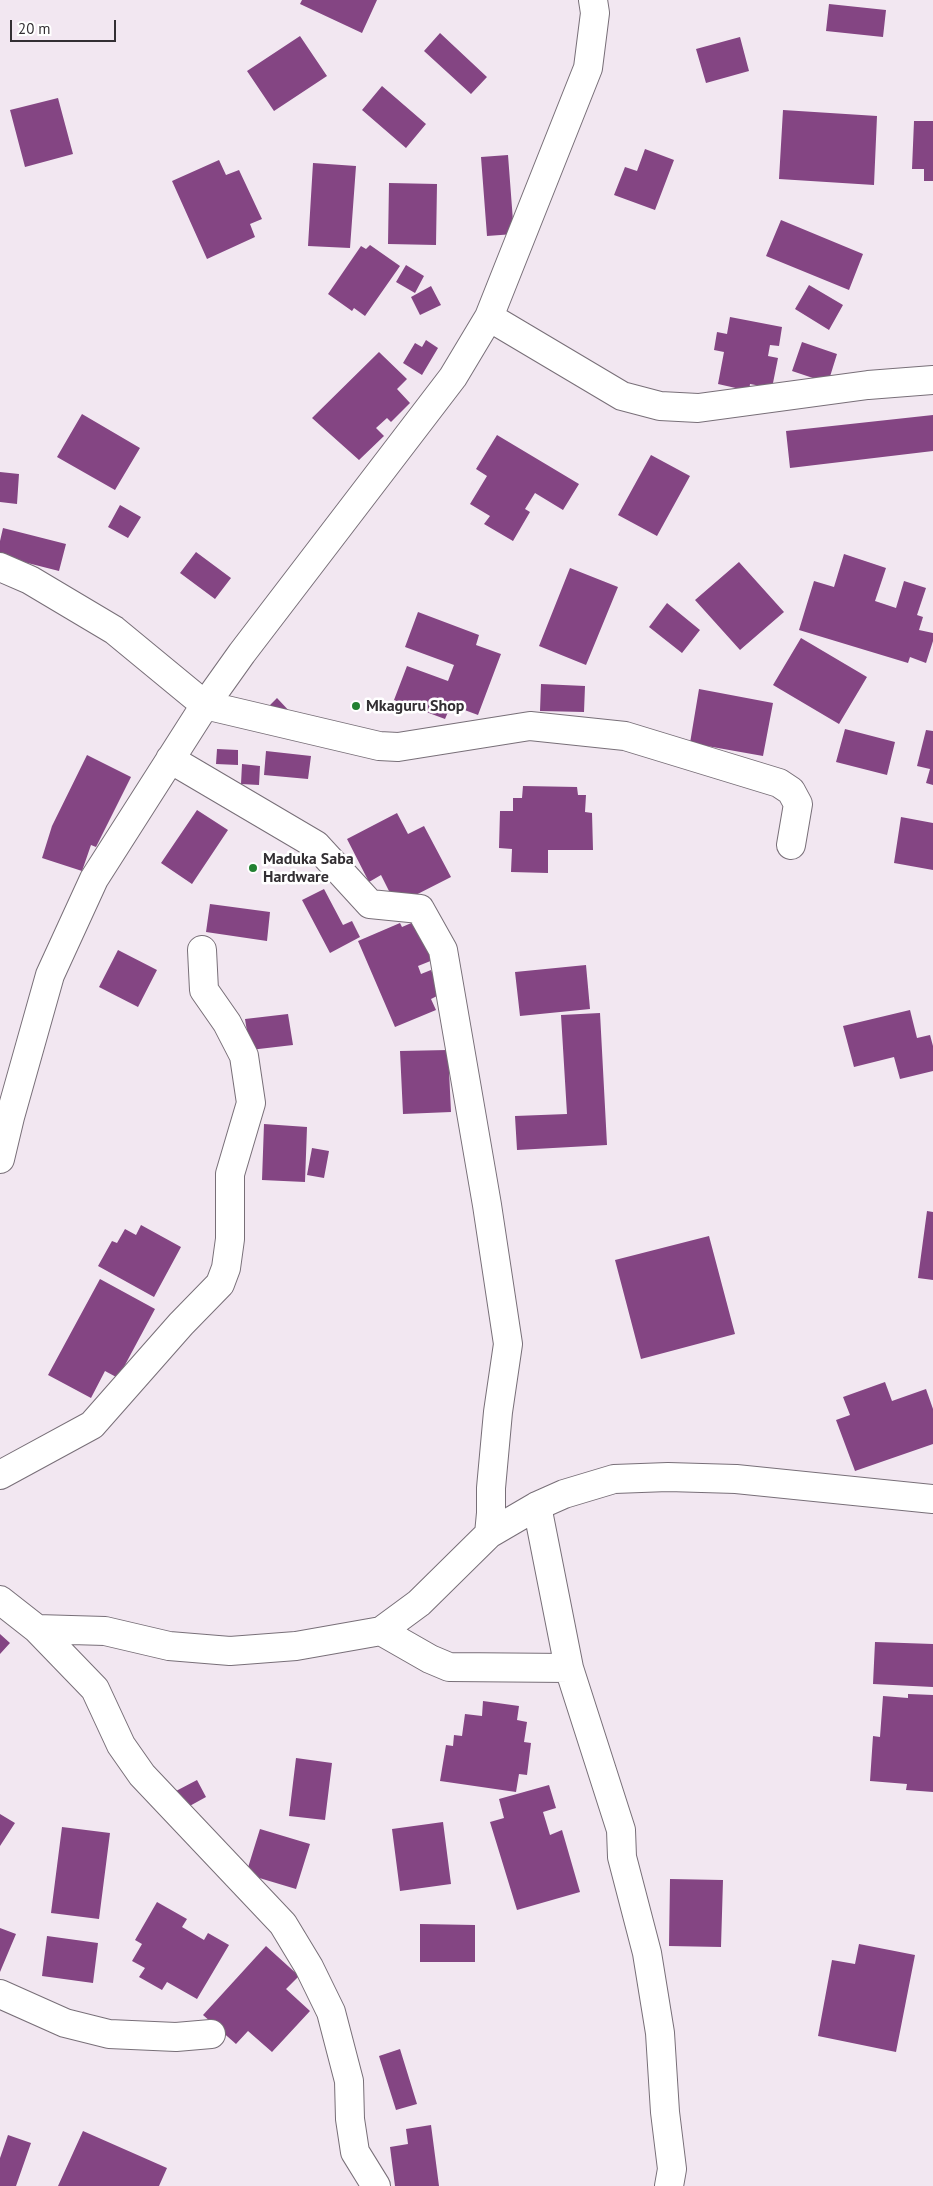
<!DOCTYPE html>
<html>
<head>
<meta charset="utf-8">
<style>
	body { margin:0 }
	#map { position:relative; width:933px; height:2186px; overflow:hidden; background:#f2e7f1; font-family:"PT Sans",sans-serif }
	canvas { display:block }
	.scale { position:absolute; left:10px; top:20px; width:106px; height:22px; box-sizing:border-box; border:2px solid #332f33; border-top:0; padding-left:6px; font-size:15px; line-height:18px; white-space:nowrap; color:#332f33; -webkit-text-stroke:4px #fff; paint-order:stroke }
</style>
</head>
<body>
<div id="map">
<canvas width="933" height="2186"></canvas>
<div class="scale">20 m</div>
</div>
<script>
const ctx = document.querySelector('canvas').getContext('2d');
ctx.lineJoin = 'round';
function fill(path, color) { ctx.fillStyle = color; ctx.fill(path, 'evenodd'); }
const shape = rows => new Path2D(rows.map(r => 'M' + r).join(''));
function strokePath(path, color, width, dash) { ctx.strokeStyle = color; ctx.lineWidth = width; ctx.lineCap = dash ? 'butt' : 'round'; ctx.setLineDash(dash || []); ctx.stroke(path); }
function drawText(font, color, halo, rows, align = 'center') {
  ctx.font = font + ' "PT Sans",sans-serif'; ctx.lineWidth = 5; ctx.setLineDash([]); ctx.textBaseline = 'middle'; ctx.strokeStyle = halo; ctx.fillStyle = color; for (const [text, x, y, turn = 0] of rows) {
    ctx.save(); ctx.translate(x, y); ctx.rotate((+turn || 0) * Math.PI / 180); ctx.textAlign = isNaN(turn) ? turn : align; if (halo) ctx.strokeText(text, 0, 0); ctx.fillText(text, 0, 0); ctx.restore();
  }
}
fill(shape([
	[302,0,377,0,362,33,300,4],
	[829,4,886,10,883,37,826,31],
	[440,33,487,77,471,94,424,51],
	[300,36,327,76,274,111,247,71],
	[740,37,749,71,706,83,696,49],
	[382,86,426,124,406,148,362,110],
	[58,98,73,154,25,167,10,110],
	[783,110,877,116,874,185,779,179],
	[914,121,933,121,933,181,924,181,924,169,912,169],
	[645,149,674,160,655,210,614,195,625,167,637,171],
	[508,155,514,234,487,236,481,157],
	[219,160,226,175,239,170,262,219,250,224,255,237,207,259,172,181],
	[313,163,356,166,350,248,308,246],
	[389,183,437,184,436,245,388,244],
	[781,220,863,254,849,290,766,256],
	[370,245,400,266,365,316,354,308,352,311,328,294,361,246,366,249],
	[406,265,424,276,415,293,396,282],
	[809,285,843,305,829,330,795,309],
	[431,286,441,305,420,315,411,297],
	[730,317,782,327,779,346,770,345,768,356,778,358,772,388,750,384,749,391,718,384,724,352,714,350,717,332,727,334],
	[426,340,438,348,422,375,403,363,415,343,422,347],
	[802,342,837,354,828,383,792,371],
	[379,352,407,379,397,389,410,403,391,422,387,418,376,428,384,436,359,460,312,418],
	[82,414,140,448,115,490,57,457],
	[933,415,933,451,790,468,786,431],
	[497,435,579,484,563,510,535,493,525,509,530,512,513,541,484,524,490,516,470,504,487,476,476,469],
	[651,455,690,476,657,536,618,515],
	[0,472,19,474,17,504,0,502],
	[120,505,141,517,128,538,108,527],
	[3,528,66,544,59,571,0,556,0,541],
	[196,552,231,578,215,599,180,573],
	[844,554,886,568,875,601,896,608,904,581,926,588,917,615,923,617,919,630,933,633,933,641,926,663,910,657,908,663,799,630,814,581,834,587],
	[739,562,784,612,740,650,695,600],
	[570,568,618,587,586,665,539,646],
	[667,603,700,630,682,653,649,627],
	[418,612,479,635,476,645,501,654,478,715,451,705,445,719,394,700,407,666,448,681,454,665,405,647],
	[801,638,867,677,839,724,773,685],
	[541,684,585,686,584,712,540,711],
	[699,689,773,703,763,756,690,743],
	[277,698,292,714,285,721,270,705],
	[845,729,895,742,887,775,836,762],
	[926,730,933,731,933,785,926,783,930,769,917,766],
	[217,749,238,750,238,765,216,764],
	[266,751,311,756,308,779,264,775],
	[87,755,131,777,96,847,91,845,82,871,42,858,52,826],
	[242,764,260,766,259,785,241,784],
	[523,786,577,787,578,795,586,795,585,812,592,813,593,850,548,850,548,873,511,872,512,849,499,848,500,811,513,811,513,798,522,798],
	[197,810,228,830,192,884,161,863],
	[397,813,408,834,424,826,451,877,396,905,381,875,369,882,347,839],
	[901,817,933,823,933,870,894,863],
	[324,889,343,925,352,921,360,937,330,953,302,900],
	[210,904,270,912,267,941,206,932],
	[416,921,433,960,418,966,421,974,431,970,441,994,431,999,436,1010,395,1027,358,941,400,923,402,927],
	[118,950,157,970,138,1007,99,987],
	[586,965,590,1009,520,1016,515,972],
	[910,1010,917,1038,930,1035,933,1046,933,1071,900,1079,894,1057,854,1067,843,1026],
	[600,1013,607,1145,517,1150,515,1116,567,1114,561,1015],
	[288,1014,293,1045,250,1050,245,1019],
	[448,1050,451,1112,403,1114,400,1051],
	[264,1124,307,1127,305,1182,262,1180],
	[312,1148,329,1151,324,1178,307,1175],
	[927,1211,933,1212,933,1280,918,1278],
	[141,1225,181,1247,154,1297,98,1266,112,1241,117,1243,125,1229,136,1235],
	[709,1236,735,1334,641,1359,615,1260],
	[100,1279,155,1309,118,1378,105,1371,91,1398,48,1375],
	[885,1382,892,1401,926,1389,933,1409,933,1444,855,1471,836,1420,850,1415,843,1397],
	[0,1634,10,1643,0,1654],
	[875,1642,933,1644,933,1687,873,1684],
	[908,1694,933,1695,933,1792,906,1790,907,1784,870,1781,873,1736,880,1737,883,1696,908,1698],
	[483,1701,519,1706,517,1720,527,1722,524,1742,531,1743,527,1775,519,1774,516,1792,440,1781,446,1745,453,1746,454,1735,462,1736,465,1714,482,1716],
	[296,1758,332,1763,325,1820,289,1816],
	[197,1780,206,1797,186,1808,176,1791],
	[549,1785,556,1808,543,1812,550,1835,562,1830,580,1892,517,1910,490,1822,504,1818,499,1799],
	[0,1814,15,1823,0,1846],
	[443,1822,451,1884,400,1891,392,1829],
	[62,1827,110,1833,99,1919,51,1913],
	[260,1829,310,1844,296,1889,246,1874],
	[670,1879,723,1880,721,1947,669,1946],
	[157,1902,187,1919,182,1927,204,1940,208,1933,229,1945,197,1999,167,1982,162,1990,139,1977,145,1968,132,1961,142,1944,135,1940],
	[420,1924,475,1925,475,1962,420,1962],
	[0,1928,16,1934,0,1972],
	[47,1936,98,1943,93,1983,42,1976],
	[859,1944,915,1955,896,2052,818,2036,832,1960,855,1964],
	[266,1946,299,1976,286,1989,310,2011,272,2052,248,2031,236,2044,203,2015],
	[400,2049,417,2104,396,2110,379,2056],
	[431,2125,439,2186,395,2186,390,2147,408,2144,406,2129],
	[83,2131,167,2168,159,2186,58,2186],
	[8,2135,31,2143,16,2186,0,2186,0,2158]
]), '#844583');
const minor = shape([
	[489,317,622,396,660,406,698,408,868,385,933,380],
	[0,567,30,580,114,630,205,705,379,746,398,747,530,726,625,736,779,783,791,791,798,804,791,845],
	[170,759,316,845,370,904,420,909,443,950,487,1205,508,1344,498,1412,491,1488,491,1513,489,1534],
	[0,1159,10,1117,50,975,94,879,205,705,242,653,453,377,489,317,588,68,595,13,593,0],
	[0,1475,92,1425,181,1324,220,1284,226,1268,230,1239,230,1174,251,1103,244,1056,227,1023,204,990,202,950],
	[537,1506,569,1668,621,1830,622,1857,647,1953,660,2033,665,2112,672,2169,669,2186],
	[0,1600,37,1629,95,1689,121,1745,142,1775,283,1924,309,1967,331,2012,349,2081,350,2119,355,2152,376,2186],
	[37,1629,105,1631,169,1646,230,1651,296,1646,381,1631,419,1603,489,1534,537,1506,564,1494,614,1479,668,1477,736,1479,933,1499],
	[381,1631,430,1659,449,1667,569,1668],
	[0,1994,65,2023,109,2034,176,2037,211,2034]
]);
strokePath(minor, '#786f78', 30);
strokePath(minor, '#fff', 28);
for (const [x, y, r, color] of [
	[356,706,5,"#238132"],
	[253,868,5,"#238132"]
]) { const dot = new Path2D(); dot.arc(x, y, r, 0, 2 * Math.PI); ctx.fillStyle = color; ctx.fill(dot); strokePath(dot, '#fff', 2); }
drawText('bold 16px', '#332f33', '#fff', [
	["Mkaguru Shop",366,706],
	["Maduka Saba",263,859],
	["Hardware",263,877]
], 'left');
</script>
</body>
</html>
